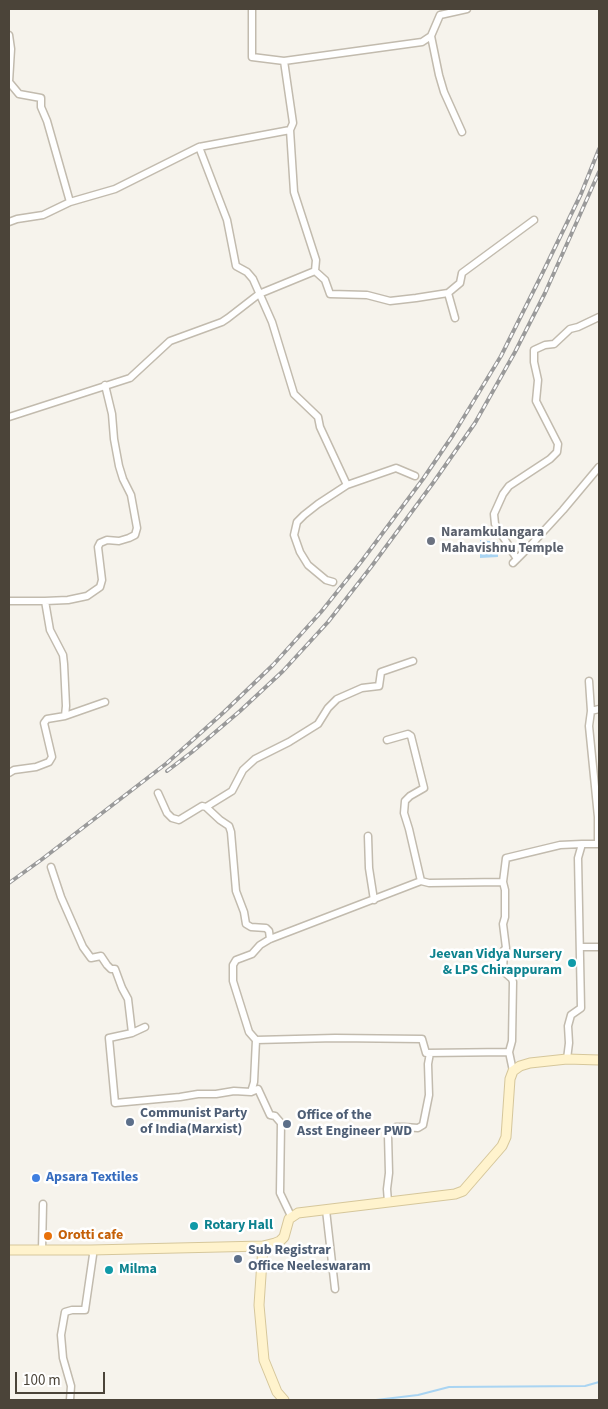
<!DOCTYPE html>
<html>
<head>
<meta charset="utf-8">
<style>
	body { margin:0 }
	#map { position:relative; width:608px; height:1409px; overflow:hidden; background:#f6f3ec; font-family:"Source Sans 3",sans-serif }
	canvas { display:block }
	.frame { position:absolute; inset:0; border:10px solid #4b4439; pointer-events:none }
	.scale { position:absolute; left:15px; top:1372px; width:90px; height:22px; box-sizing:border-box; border:2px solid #4b4439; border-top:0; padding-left:6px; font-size:15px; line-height:18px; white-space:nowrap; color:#4b4439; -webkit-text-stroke:4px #fff; paint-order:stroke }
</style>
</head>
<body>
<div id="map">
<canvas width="608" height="1409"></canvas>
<div class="frame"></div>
<div class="scale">100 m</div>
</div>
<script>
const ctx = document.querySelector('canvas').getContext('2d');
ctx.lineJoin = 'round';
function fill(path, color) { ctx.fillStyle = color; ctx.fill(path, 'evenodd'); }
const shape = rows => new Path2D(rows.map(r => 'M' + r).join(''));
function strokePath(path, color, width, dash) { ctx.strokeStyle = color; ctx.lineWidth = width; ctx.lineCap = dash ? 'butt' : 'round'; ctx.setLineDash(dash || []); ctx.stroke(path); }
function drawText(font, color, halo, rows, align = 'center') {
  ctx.font = font + ' "Source Sans 3",sans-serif'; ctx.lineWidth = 5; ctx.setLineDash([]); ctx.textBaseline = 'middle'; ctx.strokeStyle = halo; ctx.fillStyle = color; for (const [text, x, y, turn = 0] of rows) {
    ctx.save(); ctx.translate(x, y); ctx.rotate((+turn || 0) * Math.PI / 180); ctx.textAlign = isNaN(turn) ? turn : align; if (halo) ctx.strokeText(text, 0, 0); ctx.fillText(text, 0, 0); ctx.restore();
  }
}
fill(shape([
	[480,540,498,542,498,557,480,558]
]), '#a9d4f2');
strokePath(shape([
	[376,1400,418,1395,449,1387,585,1386,599,1382]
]), '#a9d4f2', 2);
const street = shape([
	[252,9,252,57,284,61],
	[9,35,11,49,9,82,19,94,41,98,41,107,47,121,70,202],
	[431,36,439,75,444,92,462,132],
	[290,130,294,192,316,260,315,271],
	[199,147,290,130,293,123,284,61,422,42,431,36,440,15,467,9],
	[9,222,17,219,43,215,70,202,115,189,199,147,227,220,236,266,247,272,253,279,272,322,294,394,318,417,320,427,347,485,396,468,415,476],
	[448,293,455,318],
	[9,417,130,378,170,341,222,322,228,318,259,294,315,271,325,280,330,294,367,295,390,301,416,298,448,293,460,283,462,273,534,220],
	[517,559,495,524,494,514,503,494,509,486,550,459,557,452,558,444,536,401,538,380,534,362,534,350,545,345,554,344,570,329,578,327,599,317],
	[513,563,530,546,563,510,599,467],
	[333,582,326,580,308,565,300,552,294,535,297,522,304,515,318,504,347,485],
	[9,601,45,601,50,630,63,655,64,664,66,706,65,716,47,719,44,723,52,757,49,762,36,767,14,770,9,773],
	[45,601,68,600,87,596,100,587,102,580,98,547,100,543,107,540,119,541,129,538,135,535,137,528,131,495,123,479,119,466,114,439,112,414,105,385],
	[589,681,591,711],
	[65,716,105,702],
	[387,740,408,734,411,736,424,788,410,796,405,801,404,813,409,829,421,881,429,883,503,882,505,890,505,917,503,924,506,948,504,950,503,971,512,979,513,982,512,1041,509,1052],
	[158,793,167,813,172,818,179,820,202,806,206,807,220,820,229,826,231,832,236,891,244,912,246,924,251,927,266,928,269,931,270,939],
	[206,807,232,791,243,770,255,759,289,742,318,724,328,708,337,699,362,688,379,686,381,672,413,661],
	[368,836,369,868,374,900],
	[51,867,61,897,83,947,91,958,101,956,107,965,111,969,115,969,122,988,128,999,132,1033],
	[503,882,506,858,560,845,582,844],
	[580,947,599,947],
	[145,1027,132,1033,109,1038,115,1103,180,1097,198,1094,216,1094,234,1091,251,1092,258,1089,270,1115,275,1116,281,1123,280,1193,291,1216],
	[256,1040,335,1038,422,1039,426,1053,509,1052,513,1071],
	[567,1059,569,1043,568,1026,571,1015,581,1008,578,858,582,844,598,844,598,817,589,726,591,711,599,709],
	[251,1092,254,1082,256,1040,249,1032,233,981,233,965,236,960,252,954,260,945,270,939,421,881],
	[388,1202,387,1189,389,1173,388,1135,391,1131,396,1127,404,1127,418,1128,423,1125,429,1095,428,1064,430,1053],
	[326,1210,335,1289],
	[42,1250,43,1204],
	[70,1400,71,1386,63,1358,61,1335,65,1312,72,1310,85,1310,93,1255,91,1250]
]);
const secondary = shape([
	[263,1246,259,1305,264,1360,277,1392,284,1400],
	[9,1250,91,1250,263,1246,275,1243,280,1241,284,1237,289,1219,298,1213,455,1194,463,1191,502,1146,506,1137,510,1079,513,1071,520,1066,530,1063,567,1059,599,1060]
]);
strokePath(street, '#c2bbae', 9);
strokePath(secondary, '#d6c79b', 11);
strokePath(street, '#fff', 6);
strokePath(secondary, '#fff3cd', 9);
const rail = shape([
	[167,771,192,752,240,711,283,671,328,622,371,567,433,483,475,423,515,352,545,293,599,172],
	[9,883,41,860,167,763,224,712,273,665,321,612,361,562,423,479,453,435,501,356,542,274,581,194,599,149]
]);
strokePath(rail, '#9a9a9a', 4);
strokePath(rail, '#fff', 2, [5.5]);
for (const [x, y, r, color] of [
	[431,541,5,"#6b7280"],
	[572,963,5,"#0f9aa8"],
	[130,1122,5,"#5c6f8a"],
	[287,1124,5,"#5c6f8a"],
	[36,1178,5,"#3f7fe0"],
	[194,1226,5,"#0f9aa8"],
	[48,1236,5,"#e8710a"],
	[238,1259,5,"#5c6f8a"],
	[109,1270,5,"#0f9aa8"]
]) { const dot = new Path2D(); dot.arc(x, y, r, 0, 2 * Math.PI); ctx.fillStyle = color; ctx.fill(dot); strokePath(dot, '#fff', 2); }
drawText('bold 14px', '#5b616d', '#fff', [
	["Naramkulangara",441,533],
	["Mahavishnu Temple",441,549]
], 'left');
drawText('bold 14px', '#0d838f', '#fff', [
	["Jeevan Vidya Nursery",562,955,"right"],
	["& LPS Chirappuram",562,971,"right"],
	["Rotary Hall",204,1226],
	["Milma",119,1270]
], 'left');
drawText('bold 14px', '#4e5e75', '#fff', [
	["Communist Party",140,1114],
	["of India(Marxist)",140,1130],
	["Office of the",297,1116],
	["Asst Engineer PWD",297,1132],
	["Sub Registrar",248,1251],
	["Office Neeleswaram",248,1267]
], 'left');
drawText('bold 14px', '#366cbe', '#fff', [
	["Apsara Textiles",46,1178]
], 'left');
drawText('bold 14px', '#c56008', '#fff', [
	["Orotti cafe",58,1236]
], 'left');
</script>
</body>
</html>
